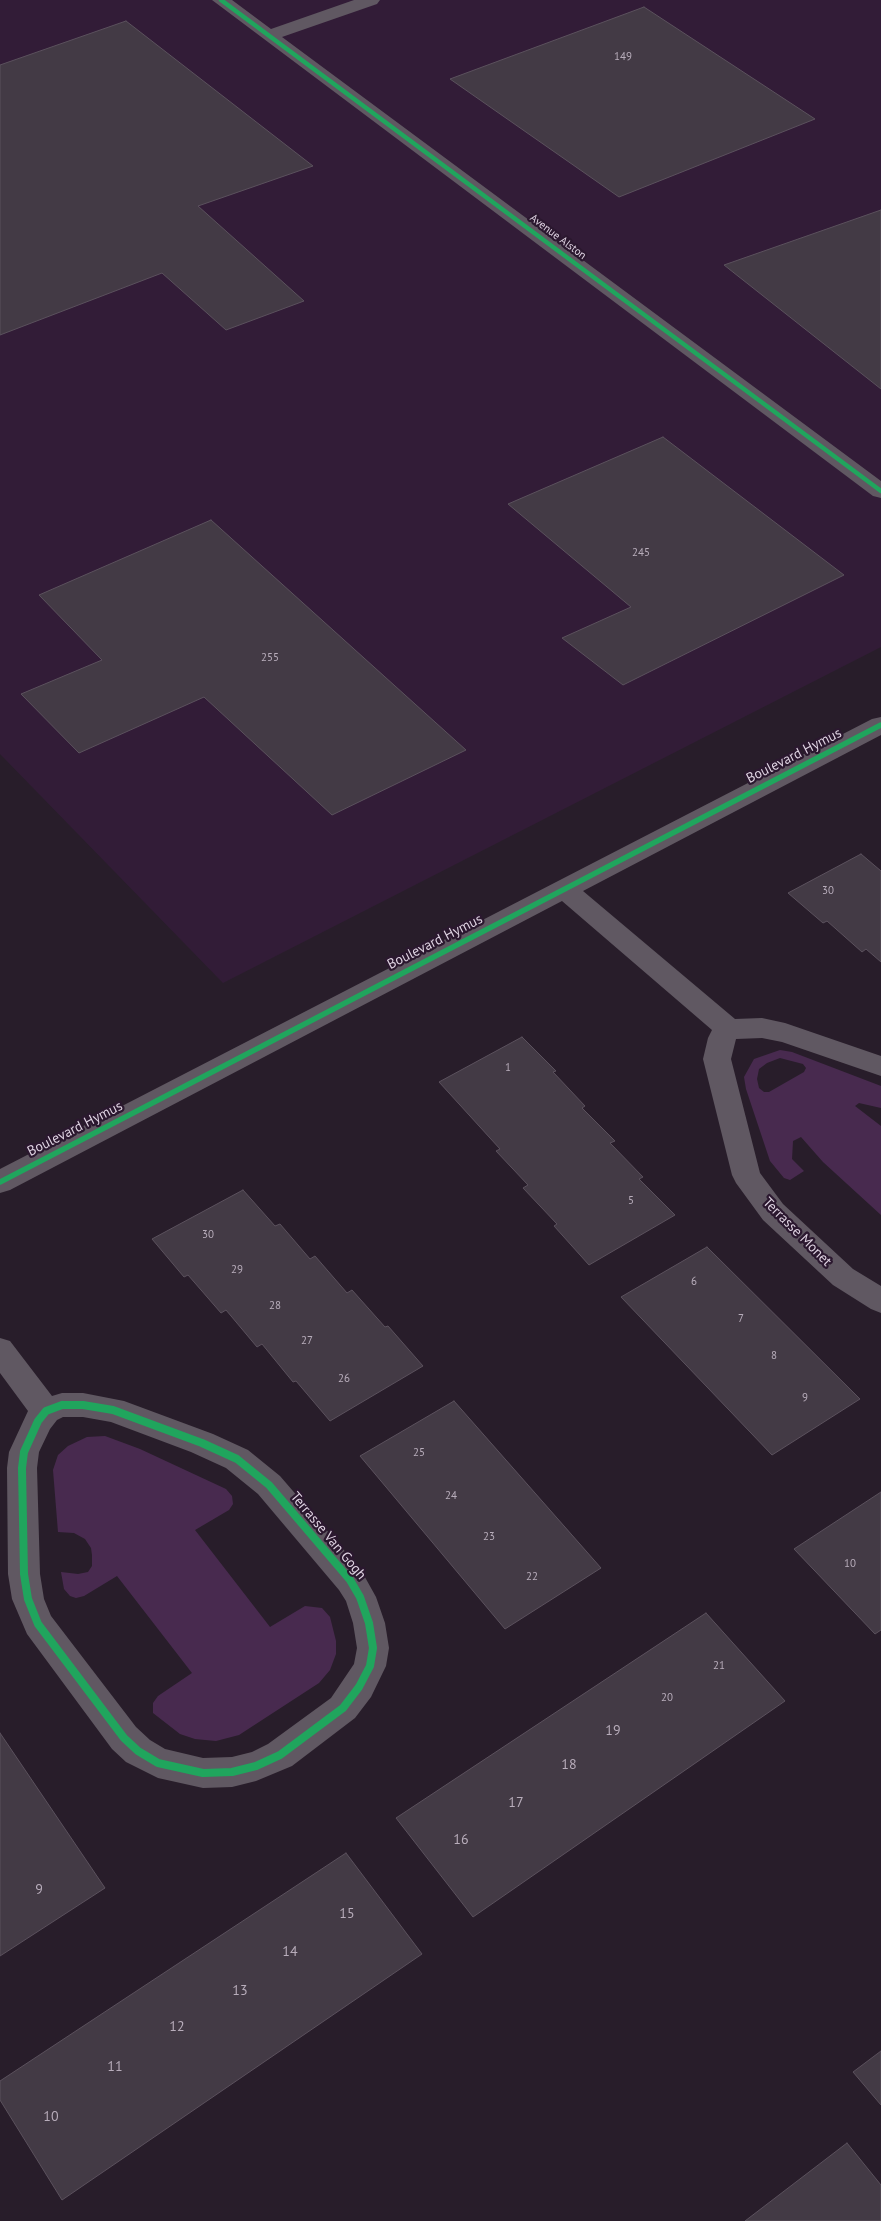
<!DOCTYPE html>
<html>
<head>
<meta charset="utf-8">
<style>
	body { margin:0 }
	canvas { display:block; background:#281d2a }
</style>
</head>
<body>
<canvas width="881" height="2221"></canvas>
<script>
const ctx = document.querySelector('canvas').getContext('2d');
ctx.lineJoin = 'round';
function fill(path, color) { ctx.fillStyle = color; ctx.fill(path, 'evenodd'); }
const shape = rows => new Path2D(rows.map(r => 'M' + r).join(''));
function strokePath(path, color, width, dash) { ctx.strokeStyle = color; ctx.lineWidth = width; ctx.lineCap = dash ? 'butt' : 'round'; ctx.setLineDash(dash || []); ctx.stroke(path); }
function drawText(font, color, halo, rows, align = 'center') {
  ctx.font = font + ' "PT Sans",sans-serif'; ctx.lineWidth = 4.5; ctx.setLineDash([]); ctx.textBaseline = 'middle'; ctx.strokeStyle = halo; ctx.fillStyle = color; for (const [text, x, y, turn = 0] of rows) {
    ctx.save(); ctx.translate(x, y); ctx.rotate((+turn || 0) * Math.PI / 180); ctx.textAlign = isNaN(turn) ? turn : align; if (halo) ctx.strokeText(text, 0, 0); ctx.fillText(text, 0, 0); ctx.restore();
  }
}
fill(shape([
	[0,0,881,0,881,647,223,983,0,754]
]), '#321c37');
fill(shape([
	[780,1050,792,1052,881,1086,881,1108,859,1103,855,1106,881,1126,881,1215,823,1162,801,1137,793,1141,792,1159,804,1171,790,1180,784,1178,770,1161,746,1089,744,1077,754,1059],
	[780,1058,803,1064,806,1068,804,1072,769,1092,764,1092,759,1088,757,1079,759,1069,767,1063],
	[105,1436,140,1449,226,1489,232,1496,233,1504,229,1510,195,1530,270,1627,305,1606,322,1608,330,1617,336,1641,336,1654,330,1670,319,1683,239,1735,216,1741,195,1739,180,1734,153,1713,153,1703,158,1696,192,1673,117,1576,84,1596,76,1598,70,1596,64,1589,61,1572,78,1574,88,1572,92,1566,92,1555,91,1548,85,1539,74,1533,58,1532,53,1470,58,1455,68,1446,87,1437]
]), '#482a4f');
const building = shape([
	[644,7,815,119,619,197,450,79,644,7],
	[126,21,313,166,198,206,304,301,226,330,162,273,0,335,0,65,126,21],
	[881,210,881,389,724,265,881,210],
	[663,437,844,575,623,685,562,638,631,607,508,504,663,437],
	[211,520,466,750,332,815,204,697,79,753,21,694,102,660,39,595,211,520],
	[861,854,881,871,881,962,866,949,862,952,827,921,823,923,788,893,861,854],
	[522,1037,556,1071,553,1072,585,1106,582,1108,615,1141,610,1143,643,1177,639,1179,675,1215,589,1265,554,1226,557,1224,523,1188,528,1185,496,1151,500,1149,439,1082,522,1037],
	[243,1190,275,1226,280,1224,310,1259,315,1256,347,1293,352,1290,385,1327,388,1326,423,1366,330,1421,296,1381,293,1382,262,1344,257,1347,226,1310,221,1313,188,1275,184,1277,152,1239,243,1190],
	[707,1247,860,1399,772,1455,621,1297,707,1247],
	[454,1401,601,1568,505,1629,360,1456,454,1401],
	[881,1492,881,1630,875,1634,794,1549,881,1492],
	[706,1613,785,1701,473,1917,396,1818,706,1613],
	[0,1733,105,1888,0,1956,0,1733],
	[346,1853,422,1954,62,2200,0,2100,0,2081,346,1853],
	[881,2051,881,2105,853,2072,881,2051],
	[847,2143,881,2185,881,2221,745,2221,847,2143]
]);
fill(building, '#433a45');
strokePath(building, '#5b515d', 1);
fill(shape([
	[212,0,232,0,271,29,354,0,380,0,377,4,282,37,881,481,881,498,873,496,212,0],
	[881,717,881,735,583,891,735,1019,762,1018,785,1023,881,1056,881,1076,782,1042,762,1038,736,1039,731,1059,760,1173,783,1204,853,1269,881,1286,881,1313,871,1309,833,1285,763,1220,736,1183,732,1175,703,1059,708,1038,712,1030,562,901,10,1190,0,1193,0,1169,872,719,881,717],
	[0,1338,10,1341,52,1396,62,1393,83,1393,124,1401,213,1434,248,1450,280,1476,361,1570,376,1597,385,1623,389,1648,386,1666,371,1697,355,1718,292,1766,256,1781,232,1787,203,1788,158,1778,126,1762,112,1749,27,1634,12,1599,8,1574,7,1468,9,1452,28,1411,0,1373,0,1338],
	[63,1417,83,1417,111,1422,191,1452,226,1468,258,1494,339,1590,346,1601,353,1623,357,1648,354,1664,331,1698,268,1744,252,1752,232,1757,203,1758,165,1749,150,1740,136,1727,51,1616,44,1599,40,1574,37,1468,39,1452,50,1429,57,1420,63,1417]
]), '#605862');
strokePath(shape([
	[221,0,881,491]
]), '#20a55d', 4.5);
strokePath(shape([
	[0,1182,881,725]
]), '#20a55d', 5.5);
strokePath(shape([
	[62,1405,83,1405,113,1410,202,1443,237,1459,269,1485,350,1580,360,1597,369,1623,373,1648,370,1666,359,1687,343,1708,280,1755,256,1766,232,1772,203,1773,158,1763,138,1751,124,1738,38,1624,28,1599,24,1574,22,1468,24,1452,38,1421,46,1411,62,1405]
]), '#20a55d', 8);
drawText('11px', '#b8adbb', null, [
	["149",623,57],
	["245",641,553],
	["255",270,658],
	["30",828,891],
	["1",508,1068],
	["5",631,1201],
	["30",208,1235],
	["29",237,1270],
	["6",694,1282],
	["28",275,1306],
	["7",741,1319],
	["27",307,1341],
	["8",774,1356],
	["26",344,1379],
	["9",805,1398],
	["25",419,1453],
	["24",451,1496],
	["23",489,1537],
	["10",850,1564],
	["22",532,1577],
	["21",719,1666],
	["20",667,1698]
]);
drawText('11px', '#dfd3e2', '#2b182f', [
	["Avenue Alston",558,237,37]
]);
drawText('14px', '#dfd3e2', '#2b182f', [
	["Boulevard Hymus",794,756,-27],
	["Boulevard Hymus",435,942,-27],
	["Boulevard Hymus",75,1129,-27],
	["Terrasse Monet",797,1232,45],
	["Terrasse Van Gogh",328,1536,50]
]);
drawText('14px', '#b8adbb', null, [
	["19",613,1731],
	["18",569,1765],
	["17",516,1803],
	["16",461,1840],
	["9",39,1890],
	["15",347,1914],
	["14",290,1952],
	["13",240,1991],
	["12",177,2027],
	["11",115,2067],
	["10",51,2117]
]);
</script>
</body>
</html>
